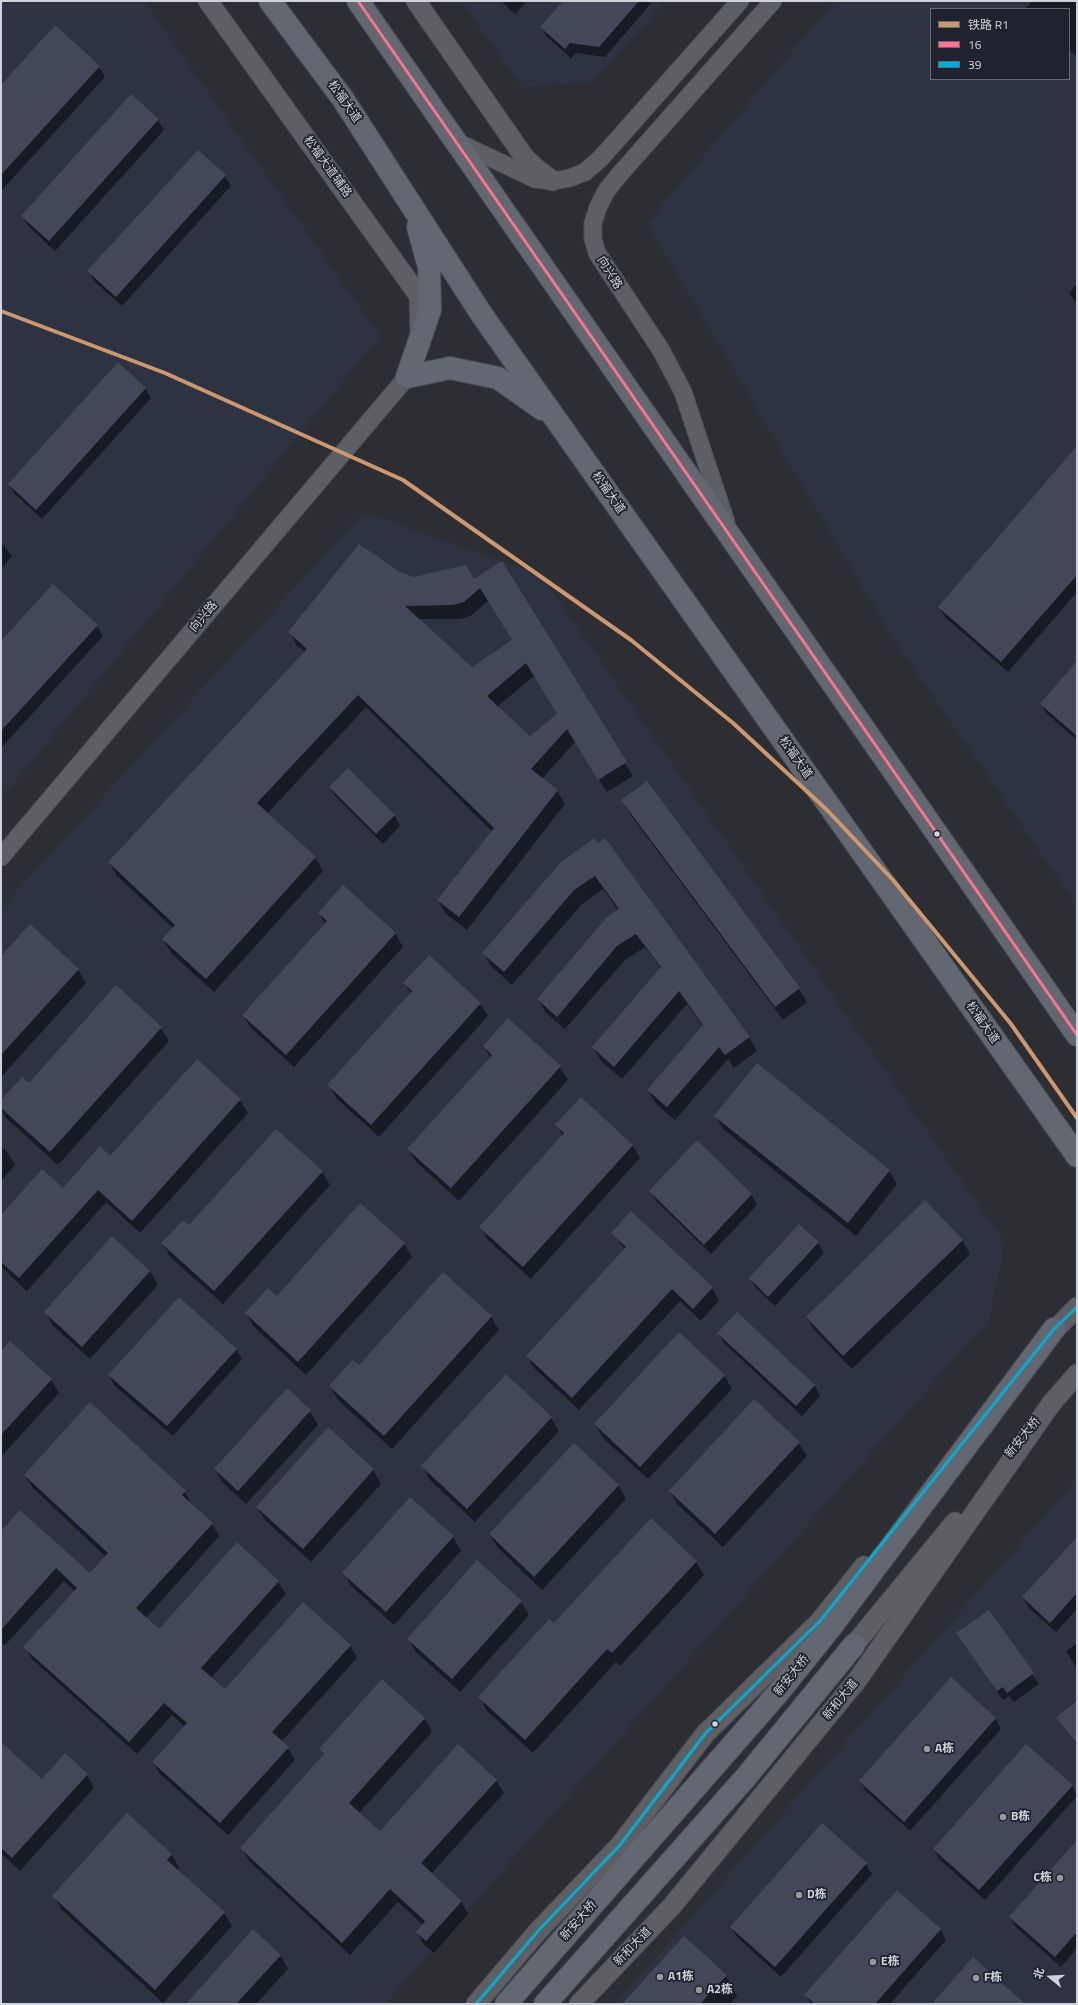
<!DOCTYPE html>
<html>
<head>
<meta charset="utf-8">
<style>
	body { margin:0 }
	#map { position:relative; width:1078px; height:2005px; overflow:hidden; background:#2c2e34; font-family:"Titillium Web","Noto Sans SC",sans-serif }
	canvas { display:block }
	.frame { position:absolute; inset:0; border:2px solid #d0d3d9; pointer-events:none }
	.legend { position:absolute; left:930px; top:8px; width:140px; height:72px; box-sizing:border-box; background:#1f232d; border:1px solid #666972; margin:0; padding:5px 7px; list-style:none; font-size:12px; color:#d0d3d9 }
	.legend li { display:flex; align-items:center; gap:8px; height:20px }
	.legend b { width:20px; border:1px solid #666972 }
	.north { position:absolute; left:1030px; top:1957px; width:40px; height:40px; -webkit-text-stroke:3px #1f232d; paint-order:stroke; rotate:288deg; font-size:11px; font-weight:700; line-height:16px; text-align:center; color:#d0d3d9 }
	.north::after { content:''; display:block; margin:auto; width:14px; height:18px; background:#d0d3d9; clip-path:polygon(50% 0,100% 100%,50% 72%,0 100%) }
</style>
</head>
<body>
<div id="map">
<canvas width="1078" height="2005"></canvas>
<div class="frame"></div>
<ul class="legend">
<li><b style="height:5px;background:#cd976f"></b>铁路 R1</li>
<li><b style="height:5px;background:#fc738d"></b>16</li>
<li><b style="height:5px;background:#06acd0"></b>39</li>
</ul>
<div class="north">北</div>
</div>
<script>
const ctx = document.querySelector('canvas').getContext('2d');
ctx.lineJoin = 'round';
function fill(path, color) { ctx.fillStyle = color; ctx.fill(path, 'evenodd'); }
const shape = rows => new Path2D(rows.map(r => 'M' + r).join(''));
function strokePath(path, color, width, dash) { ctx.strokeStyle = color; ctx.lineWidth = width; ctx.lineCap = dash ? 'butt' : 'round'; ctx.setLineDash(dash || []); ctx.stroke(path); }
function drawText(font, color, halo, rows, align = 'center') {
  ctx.font = font + ' "Titillium Web","Noto Sans SC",sans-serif'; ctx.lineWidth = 3.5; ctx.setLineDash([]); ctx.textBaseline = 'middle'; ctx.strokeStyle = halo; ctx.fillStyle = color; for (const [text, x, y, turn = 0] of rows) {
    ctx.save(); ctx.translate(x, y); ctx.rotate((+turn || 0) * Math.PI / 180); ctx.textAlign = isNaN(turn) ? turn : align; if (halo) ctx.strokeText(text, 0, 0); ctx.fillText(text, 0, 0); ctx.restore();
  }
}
fill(shape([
	[1,1,144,1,380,336,1,799],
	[461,1,666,1,593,81,523,88],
	[835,1,1077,1,1077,906,891,635,647,223],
	[931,9,1069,9,1069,79,931,79],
	[364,512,541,575,1005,1243,989,1319,385,2004,1,2004,1,908],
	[1077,1479,1077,2004,615,2004]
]), '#2e3342');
fill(shape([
	[501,1,527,1,515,14],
	[564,1,653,1,605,57,576,53,571,58,547,37,541,27],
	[1032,1,1077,1,1077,57,1069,50,1069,9,1027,9,1027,7],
	[99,67,105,77,1,191,1,87],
	[131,95,158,120,164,130,55,251,28,226,22,216],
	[225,176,231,186,122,306,95,282,89,272],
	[1077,284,1077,304,1069,293],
	[145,388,151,398,42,519,15,494,9,484],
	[1077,448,1077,592,1008,672,945,617,939,607],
	[1,542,12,556,1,569],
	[502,563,633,776,607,792,575,742,542,779,557,791,565,804,467,930,446,914,438,900,492,831,366,707,267,814,315,857,323,871,214,992,171,953,163,939,173,928,117,876,110,862,305,652,297,646,290,632,398,571,413,578,474,580],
	[488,601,513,641,472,668,418,619,461,619,472,615],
	[534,676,558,714,530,737,497,707],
	[97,626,103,636,1,748,1,643],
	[1077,662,1077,740,1047,714,1041,704],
	[348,769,395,816,400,826,383,844,336,797,330,787],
	[646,782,799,989,807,1002,783,1020,630,814,623,800],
	[595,839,749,1037,757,1051,734,1068,728,1059,675,1120,656,1104,648,1090,703,1026,687,1004,622,1079,601,1061,593,1047,661,968,645,947,625,960,565,1029,546,1013,538,999,618,910,603,889,582,904,512,985,491,966,484,953],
	[319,913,395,933,403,947,294,1067,251,1028,243,1015,325,924],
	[1,958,78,969,86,983,1,1077],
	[404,983,480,1003,488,1016,379,1137,336,1098,329,1085,411,994],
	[161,1028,169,1041,58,1165,6,1118,1,1109,1,1101,29,1084],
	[484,1047,560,1067,568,1080,459,1201,416,1162,408,1149,490,1057],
	[197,1061,240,1100,248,1113,140,1233,106,1202,27,1291,1,1267,1,1216,63,1189,111,1157],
	[716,1116,889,1171,897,1184,856,1236,723,1129],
	[557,1125,632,1145,640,1158,531,1279,488,1240,481,1227,563,1136],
	[1,1146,7,1152,15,1165,1,1181],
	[322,1172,330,1185,223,1304,170,1257,163,1243,189,1227],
	[651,1191,751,1194,757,1205,711,1254,656,1201],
	[360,1204,404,1244,412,1257,306,1375,254,1327,246,1313,277,1297],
	[613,1233,712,1288,719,1300,701,1321,680,1301,579,1410,534,1368,527,1356,625,1250],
	[113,1238,150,1271,158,1285,90,1359,53,1326,46,1312],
	[962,1240,970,1254,852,1369,815,1331,807,1318],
	[818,1243,824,1253,775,1306,756,1288,750,1278],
	[737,1313,815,1386,820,1396,802,1416,724,1343,718,1333],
	[491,1316,499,1330,392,1449,338,1400,330,1386,359,1367],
	[236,1349,242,1359,173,1436,115,1386,109,1376],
	[1,1352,51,1379,59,1393,1,1457],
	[724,1375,732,1389,648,1479,603,1438,595,1424],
	[90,1403,185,1492,192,1505,212,1524,219,1536,146,1618,159,1630,237,1544,278,1582,286,1594,211,1678,225,1691,350,1645,357,1658,281,1742,288,1748,295,1760,228,1835,161,1775,153,1762,185,1727,172,1715,137,1754,32,1659,25,1647,75,1591,64,1581,5,1645,1,1642,1,1532,90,1575,106,1557,33,1488,25,1475],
	[310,1411,318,1425,246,1504,223,1483,215,1469],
	[551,1418,559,1431,475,1522,430,1480,423,1466],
	[328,1429,373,1470,381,1484,311,1562,265,1520,257,1507],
	[799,1443,807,1456,723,1547,678,1505,670,1491],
	[574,1444,619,1486,626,1499,542,1590,498,1548,490,1535],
	[410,1498,453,1537,461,1551,394,1625,351,1586,344,1573],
	[1077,1538,1077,1609,1056,1632,1029,1608,1023,1598],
	[696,1562,704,1575,620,1666,616,1662,533,1753,487,1711,480,1697,554,1625],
	[521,1602,529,1615,460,1692,416,1652,408,1639],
	[989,1611,1039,1684,1014,1702,1009,1696,1003,1700,958,1633],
	[1077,1643,1077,1669,1066,1651],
	[951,1679,996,1719,1001,1729,910,1831,866,1791,860,1781],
	[382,1680,425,1719,432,1732,359,1813,380,1832,496,1780,504,1793,431,1874,461,1901,468,1914,434,1953,424,1945,417,1932,423,1925,398,1902,350,1955,249,1861,242,1848,324,1756,320,1749],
	[1077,1710,1077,1745,1058,1717],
	[1,1743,42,1780,87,1775,94,1788,20,1871,1,1853],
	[1072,1785,1077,1796,985,1900,940,1860,934,1850],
	[127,1814,172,1855,179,1868,177,1870,224,1913,232,1926,163,2003,61,1909,54,1896],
	[822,1825,866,1864,872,1874,781,1977,737,1937,731,1927],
	[1077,1841,1077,1948,1061,1967,1016,1927,1010,1917],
	[897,1891,941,1930,946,1940,890,2004,811,2004,805,1995],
	[280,1955,288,1969,256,2004,187,2004],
	[726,1976,737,1996,730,2004,623,2004]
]), '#0007');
fill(shape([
	[563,1,639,1,599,47,570,43,565,49,540,27],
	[55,25,100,66,1,175,1,85],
	[131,94,159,119,49,241,21,216],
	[198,150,226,175,116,297,87,271],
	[118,362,146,388,36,510,8,484],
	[1077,446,1077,575,1001,662,938,607],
	[359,544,398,571,413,577,466,565,474,579,502,561,627,762,598,780,567,729,531,769,558,790,459,917,437,900,494,828,358,695,257,803,316,857,206,979,162,939,175,925,108,862,307,649,288,632],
	[480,588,512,640,472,667,405,606,453,605,464,602],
	[526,663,557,714,530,736,487,696],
	[53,584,98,625,1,731,1,641],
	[1077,661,1077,736,1040,704],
	[348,768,395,815,376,834,329,787],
	[647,781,800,988,775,1007,621,800],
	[595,838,598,843,605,838,750,1037,725,1055,719,1047,667,1107,647,1090,703,1025,679,991,614,1067,592,1047,661,967,636,934,617,946,557,1017,537,999,607,917,619,909,595,876,574,890,504,972,482,953,561,862],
	[343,885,396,933,286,1055,242,1015,327,921,318,913],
	[30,924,79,969,1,1055,1,956],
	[429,955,481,1003,371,1125,327,1085,412,991,403,983],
	[116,985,162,1027,50,1152,1,1108,1,1100,22,1077,29,1083],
	[508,1018,561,1066,451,1188,407,1149,492,1055,483,1046],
	[197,1059,241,1099,132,1221,98,1190,19,1278,1,1262,1,1215,42,1169,63,1188,100,1146,110,1156],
	[757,1063,890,1170,848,1223,714,1116],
	[581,1097,633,1145,523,1267,479,1227,564,1133,555,1125],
	[276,1129,323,1171,214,1291,161,1243,183,1220,189,1225],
	[697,1140,752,1194,704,1245,649,1191],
	[925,1200,963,1240,843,1356,806,1317],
	[360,1203,405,1243,298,1362,245,1313,268,1288,277,1296],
	[631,1211,713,1287,693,1309,672,1289,572,1398,526,1356,626,1247,611,1233],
	[799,1224,819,1242,768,1297,749,1278],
	[112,1236,150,1271,82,1347,44,1312],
	[443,1272,492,1316,384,1436,329,1386,352,1360,359,1365],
	[179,1297,237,1349,167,1426,108,1375],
	[737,1312,815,1385,796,1406,717,1333],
	[679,1332,725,1375,640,1467,594,1424],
	[10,1341,52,1379,1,1435,1,1351],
	[506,1374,552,1417,467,1509,421,1466],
	[287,1388,311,1410,238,1491,214,1469],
	[754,1399,800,1442,715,1534,669,1491],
	[90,1402,186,1491,182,1495,213,1523,136,1608,159,1629,237,1542,279,1581,201,1668,225,1689,303,1602,351,1645,272,1732,289,1747,220,1823,152,1762,187,1723,164,1703,129,1742,23,1647,77,1588,56,1568,1,1630,1,1531,20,1510,90,1573,108,1553,24,1475],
	[328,1427,374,1469,303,1549,256,1507],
	[574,1443,619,1485,534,1577,489,1534],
	[410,1497,454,1536,386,1612,342,1573],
	[651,1518,697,1561,612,1653,607,1649,525,1740,478,1697,549,1619,554,1623],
	[1077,1537,1077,1593,1050,1623,1022,1597],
	[477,1560,522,1601,452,1679,407,1639],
	[989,1610,1034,1673,1007,1693,1003,1687,997,1691,956,1633],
	[951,1677,996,1718,904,1822,859,1781],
	[382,1679,425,1718,349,1803,380,1831,458,1744,497,1780,421,1863,462,1901,426,1941,416,1932,425,1921,390,1889,342,1943,240,1848,324,1754,319,1749],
	[1077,1701,1077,1744,1056,1717],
	[1,1742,42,1779,65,1753,88,1774,12,1858,1,1848],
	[1026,1744,1073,1785,979,1890,933,1849],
	[127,1813,172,1854,167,1860,225,1912,155,1990,52,1896],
	[822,1823,867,1863,775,1967,730,1927],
	[1077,1840,1077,1932,1055,1957,1009,1917],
	[897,1890,941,1929,875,2004,815,2004,804,1995],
	[253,1929,281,1955,236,2004,186,2004],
	[684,1936,727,1975,700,2004,622,2004],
	[973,1957,1025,2004,932,2004]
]), '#434858');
const tertiary = shape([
	[455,141,535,179,553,181,570,178,585,172,601,158,740,1],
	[726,522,683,392,661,350,597,253,593,239,593,223,598,207,607,190,619,175,773,1],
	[1,857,407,377]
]);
const secondary = shape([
	[208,1,419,296,420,334],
	[416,1,525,158,538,170,553,181],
	[1045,1340,1077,1307],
	[854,1645,955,1522],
	[476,2004,539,1930,620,1845,705,1734,820,1621,864,1566],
	[579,2004,672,1906,858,1679,1051,1404,1077,1374]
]);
const primary = shape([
	[270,1,343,99,482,315,1077,1156],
	[358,1,1077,1035],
	[407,377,430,310,429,267,418,227],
	[407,377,450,368,498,378,542,409],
	[506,2004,778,1693,831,1627,1054,1329],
	[545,2004,746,1777,854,1645]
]);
strokePath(tertiary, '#494c51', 19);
strokePath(secondary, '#494c51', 21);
strokePath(primary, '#494c51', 24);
strokePath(tertiary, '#5e5f64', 17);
strokePath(secondary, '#5e5f64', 19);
strokePath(primary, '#626772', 22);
strokePath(shape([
	[358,1,1077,1035]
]), '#fc738d', 3);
strokePath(shape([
	[476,2004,539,1930,620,1845,705,1734,820,1621,1054,1329,1077,1307]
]), '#06acd0', 3);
strokePath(shape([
	[1,311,165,373,403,480,631,640,733,723,827,810,893,880,1011,1024,1077,1118]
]), '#cd976f', 4);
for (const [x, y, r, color] of [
	[937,834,3.5,"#d0d3d9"],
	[715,1724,3.5,"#d0d3d9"],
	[927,1749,4,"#97999f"],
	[1003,1817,4,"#97999f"],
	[1060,1878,4,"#97999f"],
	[799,1895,4,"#97999f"],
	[873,1962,4,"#97999f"],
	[660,1977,4,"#97999f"],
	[976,1978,4,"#97999f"],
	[699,1990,4,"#97999f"]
]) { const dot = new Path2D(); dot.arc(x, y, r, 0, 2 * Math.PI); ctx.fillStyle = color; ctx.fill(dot); strokePath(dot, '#1f232d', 1.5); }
drawText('12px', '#d0d3d9', '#1f232d', [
	["松福大道",344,102,55],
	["松福大道辅路",327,167,54],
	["向兴路",609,273,58],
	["松福大道",608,493,55],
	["向兴路",204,617,-50],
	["松福大道",795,758,55],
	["松福大道",982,1023,55],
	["新安大桥",1023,1438,-51],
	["新安大桥",792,1676,-51],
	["新和大道",841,1700,-51],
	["新安大桥",579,1921,-49],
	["新和大道",633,1947,-46]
]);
drawText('bold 12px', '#d0d3d9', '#1f232d', [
	["A栋",935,1749],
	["B栋",1011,1817],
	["C栋",1052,1878,"right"],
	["D栋",807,1895],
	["E栋",881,1962],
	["A1栋",668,1977],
	["F栋",984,1978],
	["A2栋",707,1990]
], 'left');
</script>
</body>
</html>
